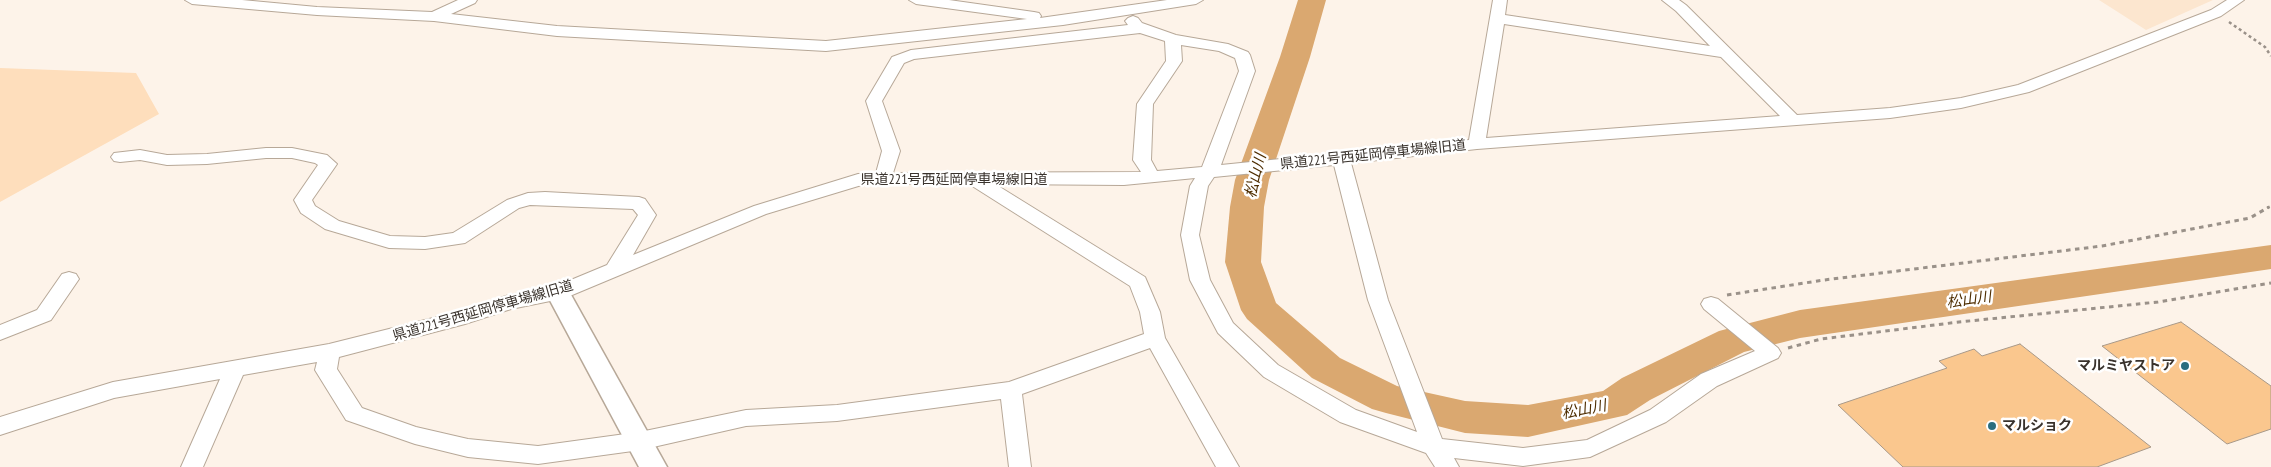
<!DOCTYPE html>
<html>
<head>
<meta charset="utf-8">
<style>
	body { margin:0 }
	canvas { display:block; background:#fdf3e9 }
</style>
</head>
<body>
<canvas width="2271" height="467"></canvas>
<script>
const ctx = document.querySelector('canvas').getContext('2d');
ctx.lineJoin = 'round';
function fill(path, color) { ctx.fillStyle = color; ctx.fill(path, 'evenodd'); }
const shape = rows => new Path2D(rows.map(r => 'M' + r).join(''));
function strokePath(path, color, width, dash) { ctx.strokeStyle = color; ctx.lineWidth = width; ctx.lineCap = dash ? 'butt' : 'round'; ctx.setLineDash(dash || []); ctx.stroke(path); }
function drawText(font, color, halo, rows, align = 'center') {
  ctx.font = font + ' "PT Sans Narrow","Noto Sans JP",sans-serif'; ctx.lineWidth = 5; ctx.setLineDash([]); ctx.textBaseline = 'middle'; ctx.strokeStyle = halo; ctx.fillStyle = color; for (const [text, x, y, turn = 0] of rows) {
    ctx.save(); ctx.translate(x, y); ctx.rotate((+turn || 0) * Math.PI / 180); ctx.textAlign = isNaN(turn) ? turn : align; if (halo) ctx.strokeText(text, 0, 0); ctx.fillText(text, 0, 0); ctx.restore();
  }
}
fill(shape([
	[2099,0,2213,0,2146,30]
]), '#fce6cf');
fill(shape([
	[0,68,136,73,159,114,0,202]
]), '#fedebc');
fill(shape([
	[1298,0,1326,0,1310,57,1269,180,1264,207,1261,262,1276,303,1340,358,1397,386,1465,401,1528,405,1603,391,1622,378,1719,331,1800,310,2271,245,2271,269,1800,338,1744,352,1650,400,1627,415,1528,437,1465,433,1386,413,1372,409,1312,378,1247,319,1241,310,1225,262,1230,207,1235,180,1280,57,1298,0]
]), '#daa870');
const building = shape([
	[2181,322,2271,386,2271,429,2227,444,2102,346,2181,322],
	[2020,344,2151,447,2097,467,1903,467,1838,405,1947,368,1939,361,1974,349,1982,356,2020,344]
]);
fill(building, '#fac78e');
strokePath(building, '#a89989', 1);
const minor = shape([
	[185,0,242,0,317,7,432,12,458,0,477,0,475,3,451,14,557,26,826,41,1027,19,916,4,909,0,949,0,1034,12,1039,13,1041,16,1040,18,1167,0,1203,0,1196,4,1063,25,826,51,557,36,434,21,317,15,192,4,185,0],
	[1493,0,1507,0,1505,15,1710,46,1676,11,1662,0,1679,0,1686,5,1797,115,1890,108,1961,98,2018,85,2211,10,2227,0,2244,0,2221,16,2029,92,1961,108,1890,118,1477,149,1351,163,1388,300,1442,439,1523,448,1587,440,1650,410,1701,374,1755,351,1704,309,1701,304,1704,299,1711,297,1718,299,1778,348,1781,353,1778,358,1717,386,1666,422,1590,457,1523,466,1454,458,1459,467,1435,467,1426,453,1340,422,1264,377,1218,333,1190,280,1181,235,1190,186,1195,178,1124,185,995,184,1145,277,1160,312,1165,338,1239,467,1216,467,1150,348,1022,394,1031,467,1009,467,1001,399,837,421,746,426,640,450,538,464,468,457,415,444,346,420,315,370,317,362,243,375,203,467,181,467,220,379,114,398,0,435,0,417,113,382,329,344,461,311,509,295,554,287,607,265,638,215,633,209,530,205,519,208,465,243,425,249,389,248,325,229,301,213,294,200,318,165,315,163,292,158,266,158,207,164,167,165,140,160,120,162,114,161,111,157,114,153,140,150,167,155,207,154,266,148,292,148,327,155,337,164,312,200,315,206,339,221,390,236,425,237,453,233,507,200,528,193,545,192,639,197,645,199,656,215,633,255,754,206,858,174,876,173,882,151,866,101,892,57,911,50,1128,25,1125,21,1128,18,1133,16,1138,18,1142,23,1176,35,1228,44,1248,52,1250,55,1255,71,1221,165,1469,140,1493,0],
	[1504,24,1721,57,1780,116,1486,138,1504,24],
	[1140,33,1165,41,1166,61,1137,104,1133,160,1141,172,893,173,900,151,882,101,904,63,914,59,1140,33],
	[1181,45,1219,51,1235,58,1239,71,1202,167,1157,171,1151,160,1153,104,1182,61,1181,45],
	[1334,165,1368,300,1417,432,1356,410,1278,365,1233,323,1210,280,1199,235,1208,186,1214,177,1334,165],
	[865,184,969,184,1130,286,1140,312,1144,334,1009,382,837,405,746,410,640,432,538,446,468,439,416,427,362,408,337,369,339,357,465,324,511,309,565,298,766,214,865,184],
	[69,272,76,274,79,279,51,320,0,340,0,325,37,310,62,274,69,272]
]);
const tertiary = shape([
	[558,285,566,287,570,293,667,467,639,467,546,293,550,287,558,285]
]);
strokePath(minor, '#b7a898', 2);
strokePath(tertiary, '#b7a898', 3);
strokePath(shape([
	[2229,22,2265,47,2271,56],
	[2267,208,2271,206]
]), '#9a9189', 2.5, [3, 3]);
strokePath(shape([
	[1727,295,1824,280,2102,246,2250,218,2269,207],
	[1788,348,1821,339,1959,322,2158,302,2271,283]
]), '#9a9189', 3, [4.5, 4.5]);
fill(minor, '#fff');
fill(tertiary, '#fff');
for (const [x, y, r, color] of [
	[2185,366,5,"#2a6d7f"],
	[1992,426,5,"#2a6d7f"]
]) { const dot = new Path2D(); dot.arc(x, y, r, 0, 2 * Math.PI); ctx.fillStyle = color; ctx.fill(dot); strokePath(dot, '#fff', 2); }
drawText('14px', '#39322c', '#fff', [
	["県道221号西延岡停車場線旧道",1373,155,-6],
	["県道221号西延岡停車場線旧道",954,180],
	["県道221号西延岡停車場線旧道",483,311,-16]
]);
drawText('bold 14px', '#39322c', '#fff', [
	["マルミヤストア",2175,366],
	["マルショク",2002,426,"left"]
], 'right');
drawText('italic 15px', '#4e2d00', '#fff', [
	["松山川",1256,176,-76],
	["松山川",1969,300,-8],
	["松山川",1584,410,-11]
]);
</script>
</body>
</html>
